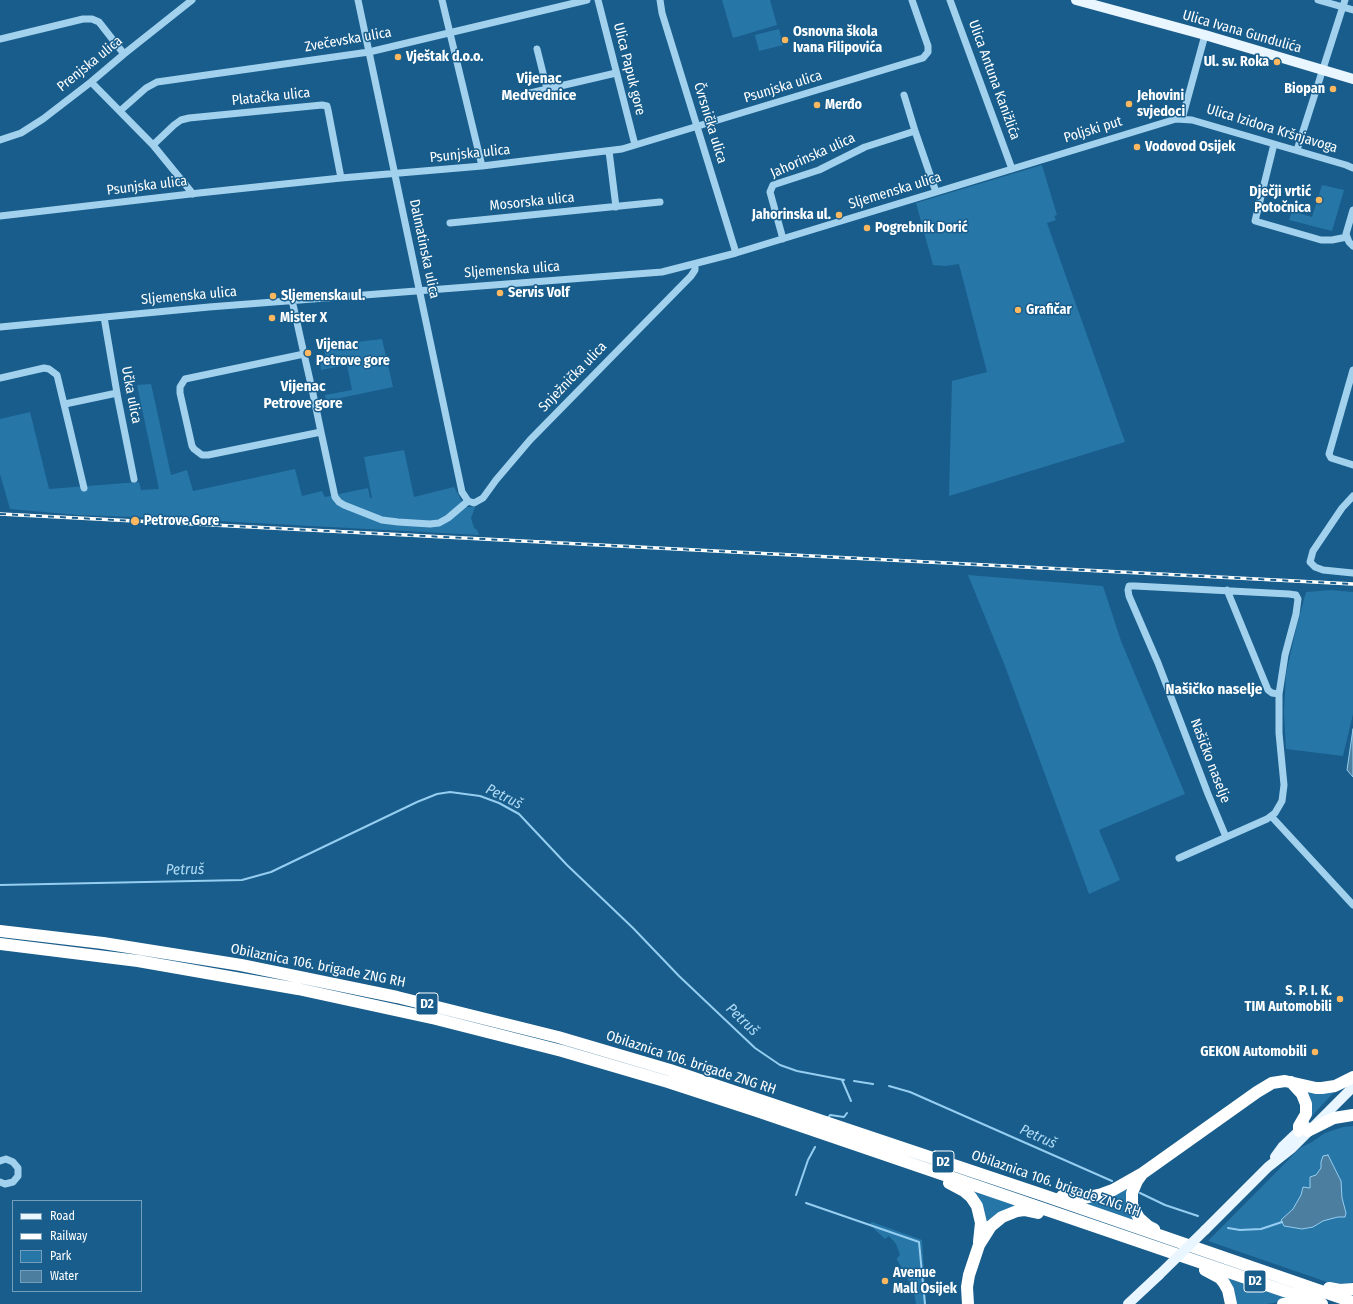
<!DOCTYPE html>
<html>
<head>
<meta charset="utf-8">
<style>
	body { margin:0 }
	#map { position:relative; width:1353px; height:1304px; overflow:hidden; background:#185d8b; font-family:"Fira Sans Condensed",sans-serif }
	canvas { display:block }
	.legend { position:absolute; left:12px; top:1200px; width:130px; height:92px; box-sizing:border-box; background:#185d8b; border:1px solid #749eb9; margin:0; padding:5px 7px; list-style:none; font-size:12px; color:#fff }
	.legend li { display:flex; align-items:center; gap:8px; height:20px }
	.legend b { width:20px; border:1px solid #749eb9 }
</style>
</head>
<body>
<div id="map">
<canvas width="1353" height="1304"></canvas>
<ul class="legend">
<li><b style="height:5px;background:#e9f5ff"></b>Road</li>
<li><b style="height:5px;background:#fff"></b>Railway</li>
<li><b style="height:11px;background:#2776a8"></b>Park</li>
<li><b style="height:11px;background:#4c7e9f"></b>Water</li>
</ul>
</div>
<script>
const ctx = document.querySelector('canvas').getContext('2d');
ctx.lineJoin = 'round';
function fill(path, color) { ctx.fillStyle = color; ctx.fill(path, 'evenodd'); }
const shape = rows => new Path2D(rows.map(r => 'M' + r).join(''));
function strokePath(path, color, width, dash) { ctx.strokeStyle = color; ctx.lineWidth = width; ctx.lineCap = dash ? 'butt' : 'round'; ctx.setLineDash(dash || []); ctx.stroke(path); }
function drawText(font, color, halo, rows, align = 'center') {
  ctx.font = font + ' "Fira Sans Condensed",sans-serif'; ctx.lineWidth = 3; ctx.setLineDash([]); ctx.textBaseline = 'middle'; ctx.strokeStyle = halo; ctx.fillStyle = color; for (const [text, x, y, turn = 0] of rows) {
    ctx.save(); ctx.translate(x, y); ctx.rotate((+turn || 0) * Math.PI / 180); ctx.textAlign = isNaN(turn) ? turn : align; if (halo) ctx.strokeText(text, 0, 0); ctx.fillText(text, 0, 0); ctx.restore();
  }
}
fill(shape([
	[722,0,770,0,777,25,733,38],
	[779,29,783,45,759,51,755,35],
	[1042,165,1057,215,1054,216,1056,220,1047,223,1125,442,949,496,952,381,987,372,959,264,946,266,933,265,916,203],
	[1322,185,1344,190,1332,231,1289,220,1292,211,1312,217],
	[382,339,393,387,326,401,325,395,352,390,347,365,321,370,320,363,327,361,323,346],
	[151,384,171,475,187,470,193,491,295,469,302,496,322,491,325,497,368,488,370,498,372,498,364,457,404,450,414,497,454,487,465,507,475,507,471,518,474,528,477,530,479,535,163,518,78,515,10,509,0,474,0,419,30,412,49,489,139,482,141,490,159,489,137,385],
	[968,575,1103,586,1121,641,1185,794,1099,830,1120,880,1089,894,1005,666],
	[1331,590,1353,592,1353,714,1343,756,1286,749,1284,712,1286,674,1297,625,1306,592],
	[1304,1087,1338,1088,1309,1119],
	[1353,1126,1353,1282,1345,1284,1330,1283,1208,1241,1300,1148,1312,1142,1325,1133,1343,1127],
	[1128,1184,1138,1223,1074,1200],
	[964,1186,1025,1206,984,1230],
	[872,1222,922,1240,926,1304,916,1304,914,1293,906,1275,897,1260,897,1258,900,1255,896,1244,889,1236,885,1239,869,1224],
	[1221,1275,1297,1299,1267,1304,1234,1304]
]), '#2776a8');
const water = shape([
	[1353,729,1353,777,1347,770,1353,729],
	[1328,1155,1341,1181,1342,1198,1346,1213,1345,1217,1338,1217,1330,1219,1323,1221,1313,1227,1302,1229,1284,1226,1281,1220,1293,1209,1301,1195,1303,1187,1310,1188,1310,1177,1316,1175,1321,1168,1321,1162,1323,1156,1328,1155]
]);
fill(water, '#4c7e9f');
strokePath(water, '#95cef1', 1);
strokePath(shape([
	[0,885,242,880,271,872,417,802,437,794,450,792,480,796,499,803,519,814,567,865,633,928,679,976,755,1048,780,1065,797,1071,844,1080],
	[842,1080,851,1101],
	[854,1081,873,1084],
	[889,1086,910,1092,1112,1181],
	[828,1118,830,1115,844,1117,847,1113],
	[1140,1193,1165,1205,1198,1216],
	[796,1195,808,1160,815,1147],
	[806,1203,919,1242,925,1304],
	[1228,1228,1240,1230,1261,1229,1282,1222]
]), '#95cef1', 2);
strokePath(shape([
	[358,0,462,492,468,501],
	[442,0,482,166],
	[598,0,635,145],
	[660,0,662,13,736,253],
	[950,0,1012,169],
	[1318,0,1353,10],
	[0,39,83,19,92,19,99,22,124,54],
	[537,49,547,89],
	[91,82,153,145,193,194],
	[904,95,915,131],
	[513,97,616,73],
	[120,111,146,88,157,82,369,52,587,0],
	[1182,119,1205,35],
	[0,140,21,133,43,119,91,82,124,54,192,0],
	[1274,144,1255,221,1321,240,1332,240,1347,237],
	[153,145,174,125,181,120,189,118,322,105,327,106,328,110,341,178],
	[1297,150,1345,0],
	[609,151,616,207],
	[1353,210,1346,234,1349,242,1353,246],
	[0,216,199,193,341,178,482,166,622,149,923,58,928,52,928,46,912,0],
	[450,223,660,202],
	[783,239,770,192,773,185,819,170,865,147,915,131,936,192],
	[292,300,304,354,312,389,321,432,208,455,202,455,194,449,192,446,180,393,180,387,185,379,304,354],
	[104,317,118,399,134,479],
	[0,327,209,307,662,272,736,253,1176,119,1192,120,1346,165,1353,168],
	[1353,370,1329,454,1331,458,1353,465],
	[0,378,44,368,49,369,57,375,84,488],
	[65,404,117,393],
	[321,432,335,497,339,502,344,505,382,520,398,522,430,524,439,523,448,518,468,501],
	[1353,496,1342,508,1313,551,1310,562,1315,567,1323,570,1353,573],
	[468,501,474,503,483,498,496,480,530,440,691,276,695,270,695,265],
	[1227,590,1266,685,1268,690,1272,693,1279,694],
	[1271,816,1353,905],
	[1179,858,1267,819,1275,813,1282,801,1284,785,1279,733,1279,694,1285,655,1296,614,1298,599,1296,595,1289,594,1135,586,1129,586,1128,590,1129,596,1158,663,1208,794,1226,837],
	[0,1161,6,1159,13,1162,18,1168,18,1176,13,1182,5,1184,0,1182]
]), '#a2d1ee', 7);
strokePath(shape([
	[1076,0,1205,35,1353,79],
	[1275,1157,1283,1146,1305,1125],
	[1205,1230,1268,1167,1292,1148,1353,1087],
	[1128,1304,1159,1275]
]), '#e9f5ff', 10);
strokePath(shape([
	[0,931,103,943,241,965,397,997,558,1037,670,1070,1043,1195,1353,1302],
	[0,944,138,961,298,989,436,1019,562,1051,668,1082,757,1111,1322,1304],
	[1291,1082,1302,1094,1306,1104,1306,1114,1299,1126,1299,1131],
	[1308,1131,1334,1118,1353,1115],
	[1142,1174,1137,1181,1132,1193,1132,1205,1139,1218,1148,1226,1154,1229],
	[949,1183,964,1191,971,1197,977,1206,981,1223,979,1242],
	[1062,1196,1084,1198,1102,1194,1113,1190,1143,1173,1257,1092,1272,1083,1285,1081,1316,1088,1322,1088,1335,1086,1353,1077],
	[1205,1270,1220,1278,1224,1283,1228,1290,1231,1304],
	[1329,1288,1340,1290,1353,1289],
	[968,1304,967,1287,969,1275,979,1245,991,1226,1002,1217,1017,1211,1024,1210,1038,1213],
	[1283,1304,1298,1304]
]), '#fff', 12);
const rail = shape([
	[0,514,1353,584]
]);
strokePath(rail, '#fff', 3.5);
strokePath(rail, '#185d8b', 2, [6]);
strokePath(shape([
	[1159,1275,1205,1230]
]), '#e9f5ff', 10);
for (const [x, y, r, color] of [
	[785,40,4,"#ffb85f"],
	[398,57,4,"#ffb85f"],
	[1277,62,4,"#ffb85f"],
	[1333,89,4,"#ffb85f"],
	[1129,104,4,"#ffb85f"],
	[817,105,4,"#ffb85f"],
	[1137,147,4,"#ffb85f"],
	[1319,200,4,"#ffb85f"],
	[839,215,4,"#ffb85f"],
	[867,228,4,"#ffb85f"],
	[500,293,4,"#ffb85f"],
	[273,296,4,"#ffb85f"],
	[1018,310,4,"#ffb85f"],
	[272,318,4,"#ffb85f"],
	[308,353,4,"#ffb85f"],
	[135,521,5,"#ffb85f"],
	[1340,999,4,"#ffb85f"],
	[1315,1052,4,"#ffb85f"],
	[885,1281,4,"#ffb85f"]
]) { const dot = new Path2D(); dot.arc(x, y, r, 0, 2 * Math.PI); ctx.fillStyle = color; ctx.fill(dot); strokePath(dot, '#185d8b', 1.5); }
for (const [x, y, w] of [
	[427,1004,22],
	[943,1162,22],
	[1255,1281,22]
]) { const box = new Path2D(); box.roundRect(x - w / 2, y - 11, w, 22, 3); ctx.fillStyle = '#185d8b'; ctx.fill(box); strokePath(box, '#fff', 1); }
drawText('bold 13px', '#fff', null, [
	["D2",427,1004],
	["D2",943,1162],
	["D2",1255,1281]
]);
drawText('bold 14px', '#fff', '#185d8b', [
	["Osnovna škola",793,32],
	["Ivana Filipovića",793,48],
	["Vještak d.o.o.",406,57],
	["Ul. sv. Roka",1269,62,"right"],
	["Biopan",1325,89,"right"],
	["Jehovini",1137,96],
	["svjedoci",1137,112],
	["Merđo",825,105],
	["Vodovod Osijek",1145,147],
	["Dječji vrtić",1311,192,"right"],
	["Potočnica",1311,208,"right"],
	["Jahorinska ul.",831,215,"right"],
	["Pogrebnik Dorić",875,228],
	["Servis Volf",508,293],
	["Sljemenska ul.",281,296],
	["Grafičar",1026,310],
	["Mister X",280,318],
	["Vijenac",316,345],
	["Petrove gore",316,361],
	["Petrove Gore",144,521],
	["S. P. I. K.",1332,991,"right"],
	["TIM Automobili",1332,1007,"right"],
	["GEKON Automobili",1307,1052,"right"],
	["Avenue",893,1273],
	["Mall Osijek",893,1289]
], 'left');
drawText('14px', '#fff', '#185d8b', [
	["Ulica Ivana Gundulića",1242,32,16],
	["Zvečevska ulica",348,40,-10],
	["Prenjska ulica",90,64,-39],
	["Ulica Papuk gore",629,69,76],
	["Ulica Antuna Kanižlića",994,80,70],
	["Psunjska ulica",783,87,-17],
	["Platačka ulica",271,97,-6],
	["Čvrsnička ulica",710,123,73],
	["Ulica Izidora Kršnjavoga",1272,129,17],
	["Poljski put",1093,130,-17],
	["Psunjska ulica",470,154,-6],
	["Jahorinska ulica",813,156,-24],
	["Psunjska ulica",147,186,-7],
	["Sljemenska ulica",895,191,-17],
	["Mosorska ulica",532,202,-6],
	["Dalmatinska ulica",424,249,78],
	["Sljemenska ulica",512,270,-4],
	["Sljemenska ulica",189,296,-5],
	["Snježnička ulica",573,377,-46],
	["Učka ulica",131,395,79],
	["Našičko naselje",1210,761,69],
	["Obilaznica 106. brigade ZNG RH",318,966,11],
	["Obilaznica 106. brigade ZNG RH",691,1063,18],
	["Obilaznica 106. brigade ZNG RH",1056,1184,19]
]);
drawText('bold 15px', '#fff', '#185d8b', [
	["Vijenac",539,79],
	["Medvednice",539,96],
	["Vijenac",303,387],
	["Petrove gore",303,404],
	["Našičko naselje",1214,690]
]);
drawText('italic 15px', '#aedaf5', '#185d8b', [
	["Petruš",504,797,26],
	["Petruš",185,870,-1],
	["Petruš",742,1020,44],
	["Petruš",1038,1137,24]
]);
</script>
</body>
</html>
